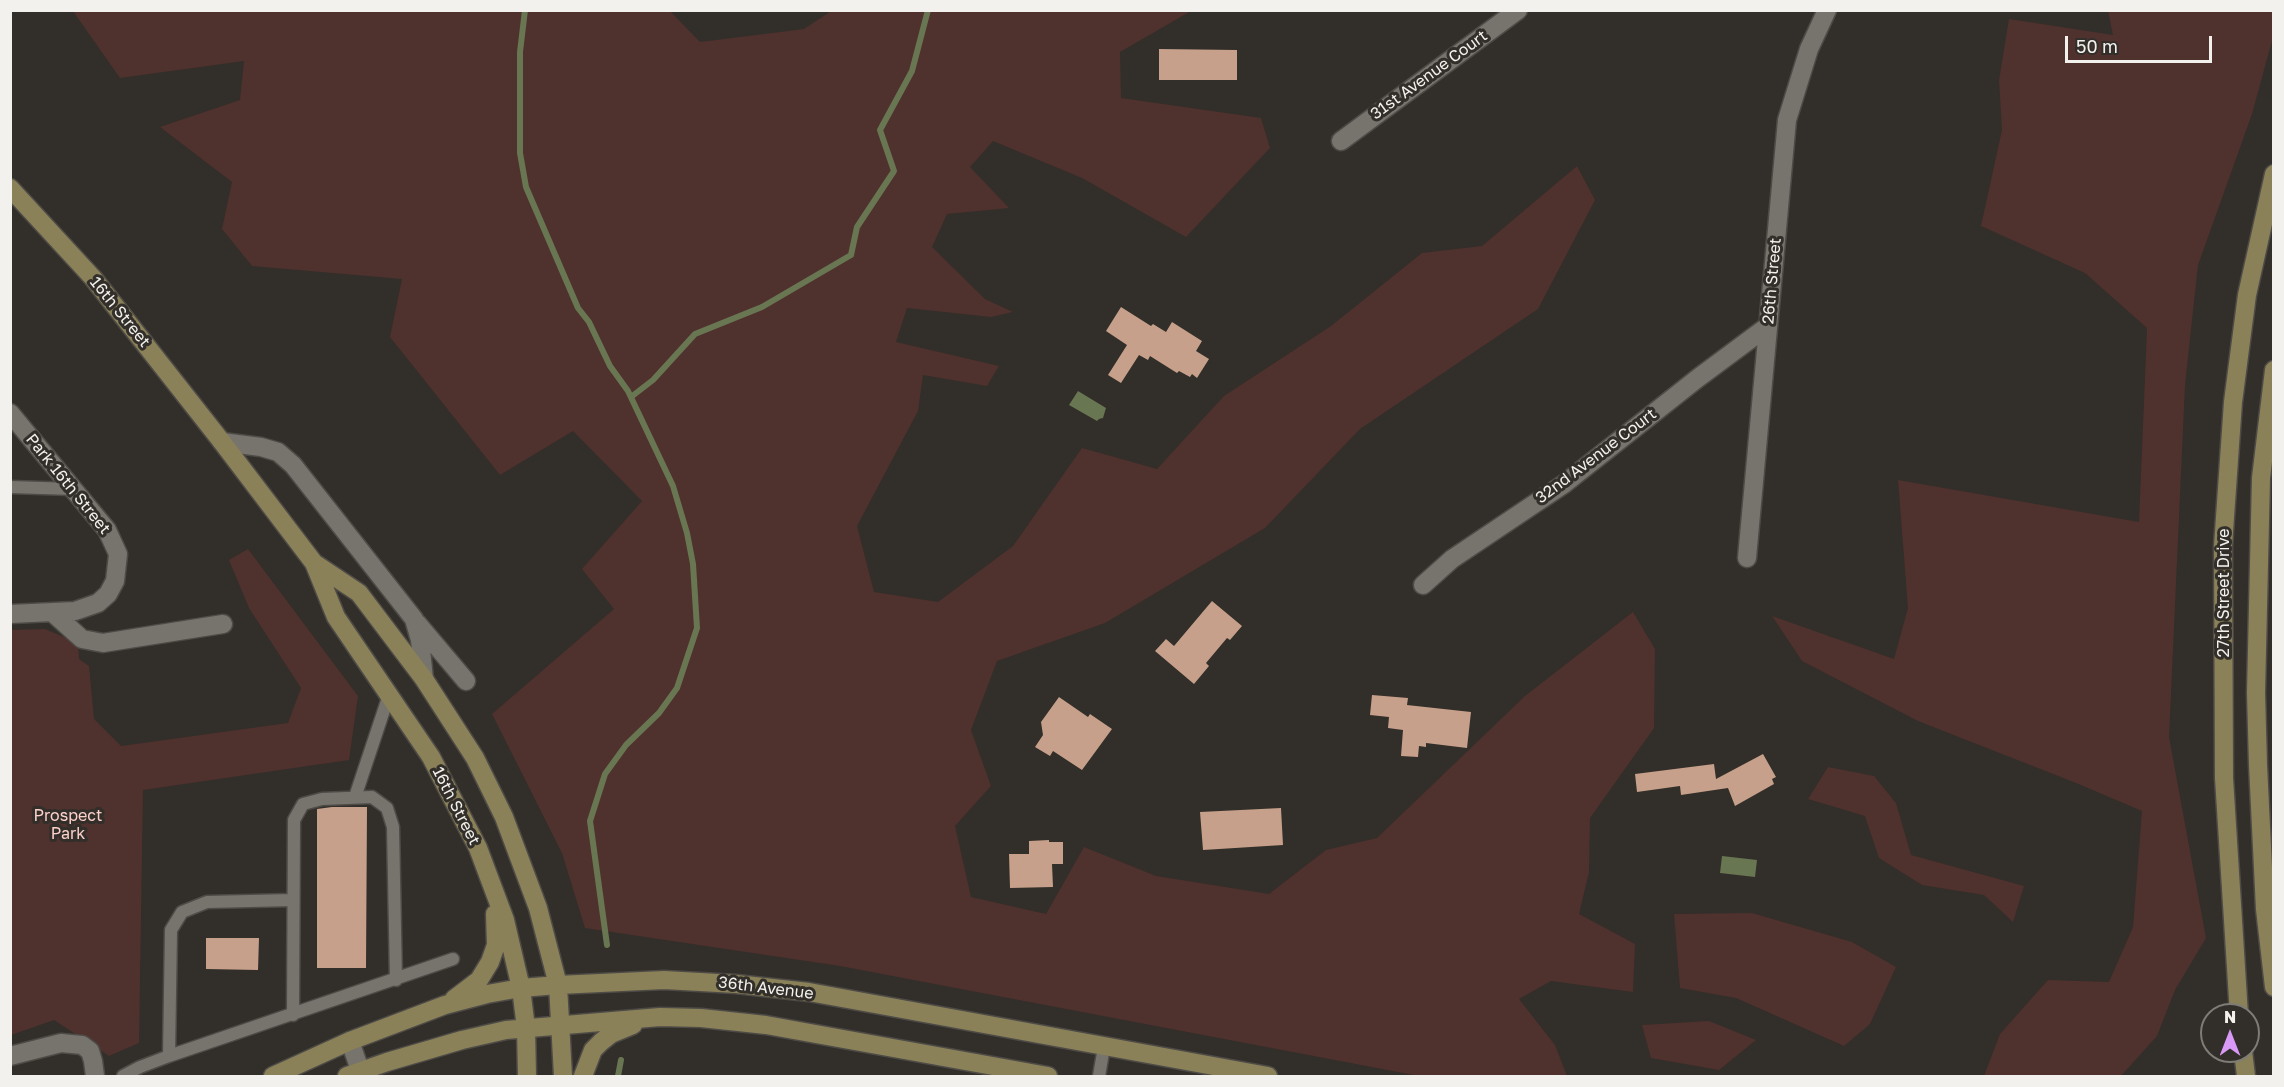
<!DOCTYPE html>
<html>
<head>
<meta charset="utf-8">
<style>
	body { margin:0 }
	#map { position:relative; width:2284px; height:1087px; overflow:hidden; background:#322e29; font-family:"Golos Text",sans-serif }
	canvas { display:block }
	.frame { position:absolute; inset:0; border:12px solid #f3f1ed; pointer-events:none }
	.north { position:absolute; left:2200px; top:1003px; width:60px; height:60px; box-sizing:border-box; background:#322e29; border:2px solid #7f7c77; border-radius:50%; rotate:0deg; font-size:16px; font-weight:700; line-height:24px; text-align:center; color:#f3f1ed }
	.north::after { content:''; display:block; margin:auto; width:21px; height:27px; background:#d99af7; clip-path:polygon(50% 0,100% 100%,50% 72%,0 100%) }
	.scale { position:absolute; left:2065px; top:36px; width:147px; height:27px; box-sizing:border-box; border:3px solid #f3f1ed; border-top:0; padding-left:8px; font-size:18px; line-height:21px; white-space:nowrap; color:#f3f1ed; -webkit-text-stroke:4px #322e29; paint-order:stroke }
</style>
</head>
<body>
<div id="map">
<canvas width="2284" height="1087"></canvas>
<div class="frame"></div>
<div class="north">N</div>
<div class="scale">50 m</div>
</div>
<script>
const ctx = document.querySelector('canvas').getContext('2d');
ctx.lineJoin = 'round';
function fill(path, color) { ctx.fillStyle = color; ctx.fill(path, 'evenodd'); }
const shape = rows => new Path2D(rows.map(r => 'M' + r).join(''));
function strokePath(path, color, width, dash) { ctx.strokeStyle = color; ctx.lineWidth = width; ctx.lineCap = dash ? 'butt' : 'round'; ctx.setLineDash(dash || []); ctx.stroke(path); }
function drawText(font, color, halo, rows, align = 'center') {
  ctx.font = font + ' "Golos Text",sans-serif'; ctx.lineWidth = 6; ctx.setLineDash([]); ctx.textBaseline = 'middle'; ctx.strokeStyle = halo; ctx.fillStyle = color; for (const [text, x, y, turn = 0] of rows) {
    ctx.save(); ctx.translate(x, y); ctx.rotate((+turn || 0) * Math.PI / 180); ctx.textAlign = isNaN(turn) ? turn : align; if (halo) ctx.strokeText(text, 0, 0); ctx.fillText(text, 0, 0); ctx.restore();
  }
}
fill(shape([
	[670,11,700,42,804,29,831,11,1191,11,1120,52,1121,98,1261,118,1270,148,1186,237,1082,178,993,141,970,167,1009,208,947,214,932,247,985,299,1013,312,991,317,907,308,896,342,999,366,987,386,923,375,918,411,857,526,874,592,938,602,1013,546,1082,448,1157,469,1224,396,1331,326,1422,253,1482,246,1577,166,1595,200,1538,309,1360,429,1265,528,1105,623,997,661,971,730,991,786,955,826,971,897,1046,914,1084,847,1156,876,1269,894,1326,850,1377,838,1525,696,1633,612,1655,649,1654,728,1590,818,1589,872,1579,914,1635,944,1633,992,1551,981,1519,999,1555,1045,1567,1076,1419,1076,840,966,585,928,562,853,492,714,614,609,582,569,642,501,573,431,500,475,390,337,402,279,252,266,222,229,232,182,160,127,240,100,244,61,120,78,73,11],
	[2108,11,2273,11,2273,37,2252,114,2198,265,2185,385,2169,737,2206,938,2175,990,2157,1036,2121,1076,1984,1076,2000,1034,2048,980,2109,982,2133,927,2142,811,2076,783,1918,721,1802,661,1772,616,1894,659,1908,608,1898,480,2139,522,2147,328,2085,273,1981,226,2002,130,1999,80,2009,19,2113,35],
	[248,549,358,696,349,760,143,790,139,1043,109,1056,54,1020,11,1035,10,630,45,629,78,643,79,659,89,666,94,719,121,746,288,723,301,688,249,608,229,560],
	[1828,767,1874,776,1896,803,1911,855,2024,886,2013,922,1984,895,1922,885,1879,858,1865,816,1808,799],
	[1752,913,1852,942,1896,967,1870,1024,1844,1046,1736,998,1680,988,1674,914],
	[1709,1021,1756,1040,1719,1070,1651,1058,1642,1025]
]), '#4f312e');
fill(shape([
	[1078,391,1106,408,1103,418,1099,419,1097,421,1069,405],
	[1722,856,1757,860,1755,877,1720,873]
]), '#697652');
strokePath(shape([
	[525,10,520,52,520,153,526,187,578,308,589,322,610,366,628,391,673,486,687,533,693,564,697,628,677,688,659,713,626,745,605,774,590,821,607,945],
	[631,397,653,380,695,334,762,307,851,255,857,227,894,171,880,130,912,71,928,10],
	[618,1076,621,1060]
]), '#697652', 6);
fill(shape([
	[1159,49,1237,50,1237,80,1159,80],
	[1121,307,1151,326,1153,324,1166,332,1172,322,1202,341,1196,351,1209,359,1197,378,1192,374,1190,377,1179,371,1177,373,1150,356,1148,360,1139,355,1121,383,1108,375,1127,345,1106,331],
	[1212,601,1242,626,1230,640,1227,638,1206,663,1209,666,1194,684,1155,651,1166,639,1174,646],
	[1372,695,1408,698,1407,705,1471,712,1467,748,1426,743,1426,747,1419,746,1418,757,1401,756,1403,730,1388,728,1389,717,1370,715],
	[1059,697,1088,717,1090,714,1112,729,1082,770,1053,751,1050,756,1035,747,1043,735,1041,722],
	[1763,754,1776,777,1772,779,1774,784,1735,806,1728,788,1681,795,1680,786,1637,792,1635,774,1714,764,1716,779],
	[332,807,367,807,366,968,317,968,317,809],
	[1281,808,1283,845,1203,850,1200,812],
	[1049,840,1049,842,1063,842,1063,864,1052,864,1053,887,1010,888,1009,854,1029,854,1029,841],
	[206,938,259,938,258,970,206,969]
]), '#c6a08a');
const lane = shape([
	[10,487,73,489],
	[355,797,389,695],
	[293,1015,294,820,303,804,322,799,372,797,387,808,393,827,396,980],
	[169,1056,171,930,182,912,207,902,293,900],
	[123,1076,140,1067,169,1056,453,959],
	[1099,1076,1104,1047]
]);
const street = shape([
	[1341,141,1518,10],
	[10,413,107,530,118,554,115,581,108,594,98,603,75,611,10,614],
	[222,442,261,447,278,452,293,465,414,619,420,640,424,679],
	[1747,558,1787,120,1809,49,1827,10],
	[1423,585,1452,559,1564,484,1698,378,1768,326],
	[53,613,82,639,103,643,223,624],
	[417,623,466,681],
	[350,1041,362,1076],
	[10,1056,61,1043,82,1045,90,1051,93,1061,95,1076]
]);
const secondary = shape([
	[10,188,93,278,222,442,314,563,336,617,431,757,478,848,505,920,521,988,526,1028,527,1076],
	[2274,370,2261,478,2256,693,2258,765,2265,909,2274,987],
	[314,563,359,593,424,679,475,758,504,817,538,908,558,985,563,1076],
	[454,999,479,980,490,962,496,945,495,914],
	[2239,1015,2224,778,2223,546,2233,402,2247,295,2274,174],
	[2243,1051,2246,1076],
	[273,1076,350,1041,445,1005,487,994,521,988,558,985,664,980,736,984,809,992,1268,1076],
	[347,1076,387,1062,462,1040,506,1030,660,1017,701,1018,766,1025,1048,1076],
	[583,1076,593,1050,601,1042,611,1034,633,1025]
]);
strokePath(lane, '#4e4b47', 15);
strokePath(street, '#4e4b47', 21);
strokePath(secondary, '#4e4b47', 21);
strokePath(lane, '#77736d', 12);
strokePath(street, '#77736d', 18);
strokePath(secondary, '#8a8158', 18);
drawText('16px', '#f3f1ed', '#322e29', [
	["31st Avenue Court",1429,75,-36],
	["26th Street",1772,281,-85],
	["16th Street",120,312,51],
	["32nd Avenue Court",1596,456,-37],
	["Park 16th Street",68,484,51],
	["27th Street Drive",2224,593,-90],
	["16th Street",456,806,63],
	["36th Avenue",766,988,7]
]);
drawText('16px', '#fdd0ca', '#322e29', [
	["Prospect",68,816],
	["Park",68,834]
]);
</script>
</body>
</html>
